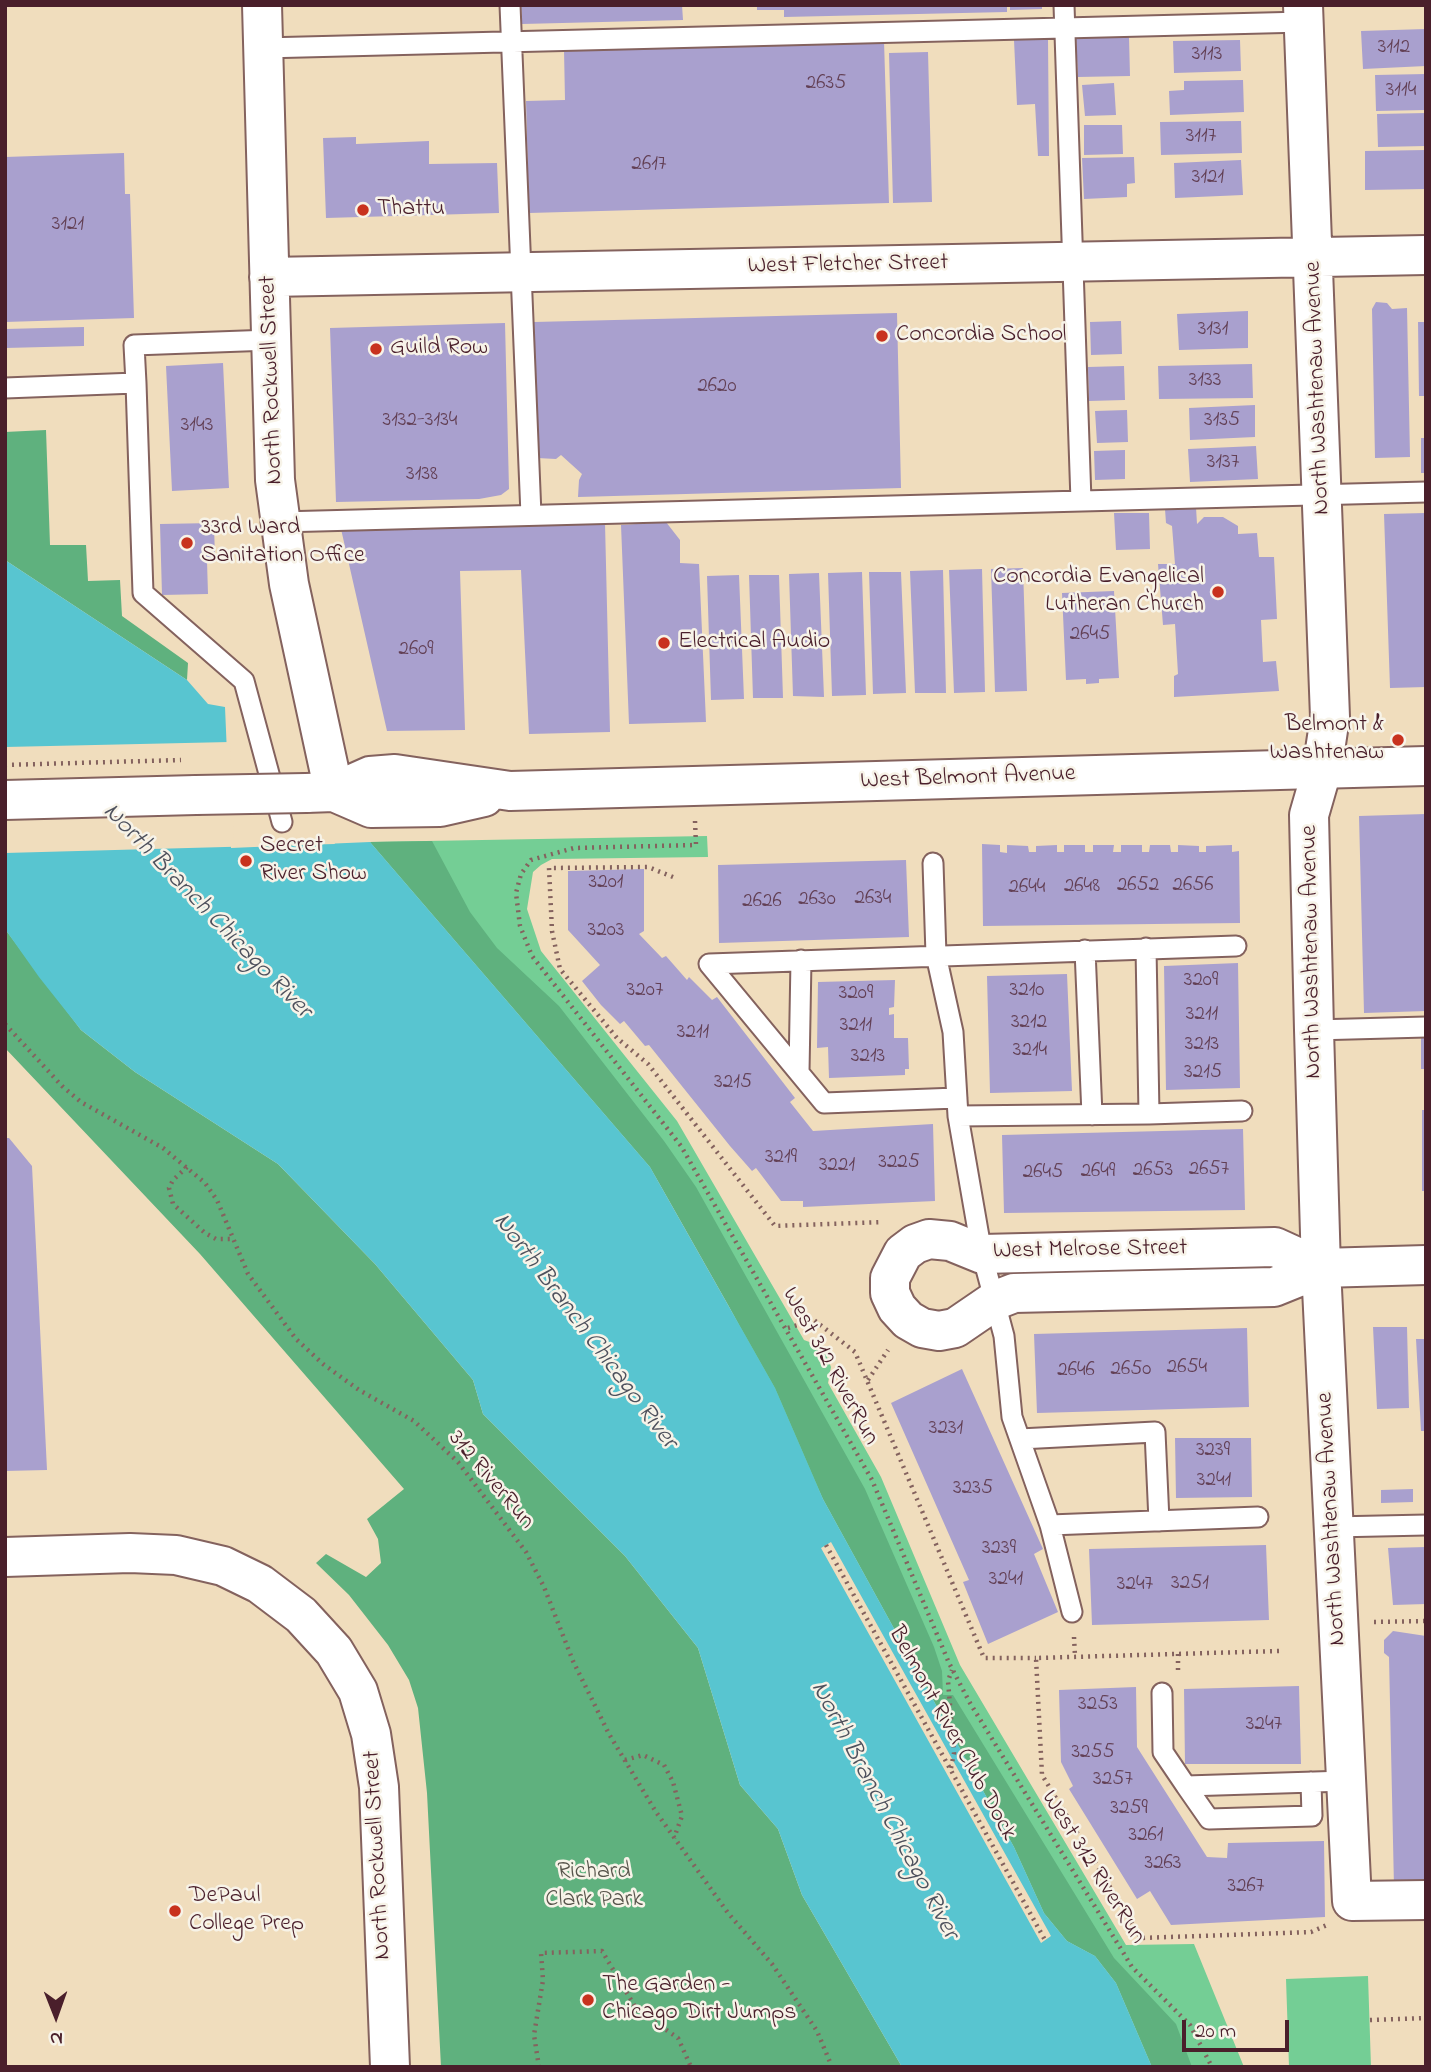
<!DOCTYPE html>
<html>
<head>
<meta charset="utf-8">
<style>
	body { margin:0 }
	#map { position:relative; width:1431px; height:2072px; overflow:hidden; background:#f0ddbd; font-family:"Indie Flower",sans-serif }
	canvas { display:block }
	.frame { position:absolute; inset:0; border:7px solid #4a1f2b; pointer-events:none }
	.north { position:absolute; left:21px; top:1981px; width:70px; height:70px; -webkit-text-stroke:5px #f7f3e8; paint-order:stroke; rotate:179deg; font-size:19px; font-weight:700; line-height:28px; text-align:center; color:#4a1f2b }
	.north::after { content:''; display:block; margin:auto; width:24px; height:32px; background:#4a1f2b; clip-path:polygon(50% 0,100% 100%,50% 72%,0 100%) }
	.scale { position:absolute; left:1182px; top:2020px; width:107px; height:32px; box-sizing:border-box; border:4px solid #4a1f2b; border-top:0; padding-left:9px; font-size:21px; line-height:24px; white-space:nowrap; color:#4a1f2b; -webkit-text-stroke:5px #f7f3e8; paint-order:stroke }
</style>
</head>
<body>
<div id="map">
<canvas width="1431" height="2072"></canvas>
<div class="frame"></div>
<div class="north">N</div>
<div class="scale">20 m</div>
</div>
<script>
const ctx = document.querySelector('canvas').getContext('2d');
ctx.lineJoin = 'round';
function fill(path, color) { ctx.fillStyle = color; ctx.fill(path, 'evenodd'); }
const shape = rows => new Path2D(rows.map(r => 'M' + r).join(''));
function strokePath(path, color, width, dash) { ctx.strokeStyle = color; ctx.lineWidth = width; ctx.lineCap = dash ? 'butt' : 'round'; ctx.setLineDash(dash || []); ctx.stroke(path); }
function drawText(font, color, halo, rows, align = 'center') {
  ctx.font = font + ' "Indie Flower",sans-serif'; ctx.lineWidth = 5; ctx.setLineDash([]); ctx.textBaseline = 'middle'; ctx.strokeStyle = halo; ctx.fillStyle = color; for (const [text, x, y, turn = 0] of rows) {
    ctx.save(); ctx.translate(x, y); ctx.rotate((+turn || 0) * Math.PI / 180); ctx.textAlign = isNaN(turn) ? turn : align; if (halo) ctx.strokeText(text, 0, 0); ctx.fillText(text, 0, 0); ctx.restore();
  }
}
fill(shape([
	[707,836,708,857,552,859,541,865,533,872,527,909,541,951,677,1121,804,1340,823,1347,831,1367,828,1383,881,1477,960,1665,1126,1945,1194,1944,1244,2067,1152,2067,1116,1983,1095,1956,1067,1941,1044,1913,1014,1847,823,1499,721,1289,650,1167,370,842],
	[1368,1976,1371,2067,1289,2067,1286,1979]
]), '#74ce95');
fill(shape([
	[46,430,50,545,86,545,88,581,120,580,122,616,188,663,187,680,5,560,5,432],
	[432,841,470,912,497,948,559,1006,664,1141,696,1187,865,1489,934,1647,942,1671,943,1695,953,1695,1114,1958,1176,2024,1192,2067,1152,2067,1116,1983,1095,1956,1067,1941,1044,1913,1014,1847,823,1499,775,1388,650,1167,370,842],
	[5,929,81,1030,135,1072,278,1164,375,1264,473,1380,483,1414,625,1556,698,1648,740,1785,778,1829,802,1895,902,2067,441,2067,427,1793,418,1708,409,1680,388,1645,349,1595,316,1563,326,1554,366,1577,381,1563,378,1539,367,1519,404,1489,200,1254,5,1048]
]), '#5fb17e');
fill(shape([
	[5,560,187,680,208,704,225,707,231,848,370,842,650,1167,775,1388,823,1499,1014,1847,1044,1913,1067,1941,1095,1956,1116,1983,1152,2067,902,2067,802,1895,778,1829,740,1785,698,1648,625,1556,483,1414,473,1380,375,1264,278,1164,135,1072,81,1030,39,977,5,929]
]), '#58c5d0');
fill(shape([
	[230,742,234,844,333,840,335,844,5,853,5,747],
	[831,1542,1051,1936,1041,1943,821,1548]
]), '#f0ddbd');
fill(shape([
	[521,5,682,5,683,20,522,24],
	[757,5,1007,5,1007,12,784,17,784,10,757,10],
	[1010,5,1042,5,1042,9,1010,10],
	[1426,29,1426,66,1363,69,1361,31],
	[1129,37,1130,76,1078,77,1076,38],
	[1048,39,1049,156,1038,156,1035,104,1017,105,1014,40],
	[1240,40,1241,71,1174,73,1173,41],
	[884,41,889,203,529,213,526,101,565,100,564,50],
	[928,52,932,202,893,203,889,53],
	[1426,74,1426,110,1376,111,1375,75],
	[1243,80,1244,112,1170,115,1169,91,1184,90,1184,81],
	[1114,83,1116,115,1085,116,1082,85],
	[1426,113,1426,146,1378,147,1377,114],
	[1241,121,1242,153,1161,155,1160,122],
	[1084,125,1122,125,1123,154,1084,155],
	[356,137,356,144,429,141,429,164,497,163,499,213,326,218,323,138],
	[1426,150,1426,189,1365,190,1365,151],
	[124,153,125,194,130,194,134,318,5,322,5,157],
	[1134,157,1135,183,1127,184,1127,197,1084,199,1082,158],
	[1241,160,1243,195,1175,198,1174,163],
	[1376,302,1387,303,1392,309,1407,308,1410,457,1375,458,1372,309],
	[1248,311,1248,348,1179,350,1177,314],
	[897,313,901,488,578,497,579,480,582,474,561,455,556,459,537,458,534,322],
	[1121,321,1122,354,1091,355,1090,322],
	[1418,322,1426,322,1426,396,1419,396],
	[505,323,509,489,501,495,479,499,336,502,330,328],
	[84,327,84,346,5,348,5,329],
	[223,363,229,488,172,491,166,366],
	[1252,364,1253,398,1159,399,1158,366],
	[1124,366,1125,400,1089,401,1088,367],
	[1255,405,1255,437,1190,440,1189,408],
	[1127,410,1128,442,1097,443,1095,411],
	[1421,438,1426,438,1426,473,1421,473],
	[1256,446,1258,479,1190,482,1188,449],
	[1125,450,1125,479,1095,480,1094,451],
	[1196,507,1197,524,1204,517,1223,517,1238,526,1238,534,1257,533,1259,557,1274,557,1277,619,1261,620,1263,662,1276,661,1279,691,1174,697,1174,676,1178,674,1175,624,1163,625,1158,564,1175,564,1172,526,1166,523,1165,509],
	[1114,513,1149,513,1150,549,1116,550],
	[1426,513,1426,687,1390,688,1384,514],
	[666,522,680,540,680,563,699,564,706,722,629,724,621,525],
	[214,523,215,561,207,561,208,594,162,595,160,524],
	[605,523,610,732,529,734,521,570,460,571,465,730,387,731,341,529],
	[1023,568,1027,691,995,692,991,569],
	[982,569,985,692,954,693,949,570],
	[943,570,946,693,915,693,910,571],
	[862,572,866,695,832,696,828,573],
	[869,572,901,572,906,693,873,694],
	[819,573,824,697,793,696,789,574],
	[739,575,744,699,711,700,707,576],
	[749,575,779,575,783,698,753,698],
	[1114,591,1119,678,1099,679,1099,683,1086,684,1086,679,1066,680,1062,593],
	[1426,814,1426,1011,1364,1013,1359,816],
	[982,844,1000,845,1000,852,1007,853,1007,845,1028,846,1029,852,1036,852,1036,846,1057,845,1057,852,1064,852,1064,845,1085,845,1085,852,1093,852,1093,845,1114,845,1113,852,1121,852,1121,845,1142,845,1142,852,1149,852,1150,845,1170,845,1171,852,1178,852,1178,845,1199,846,1199,852,1206,852,1206,846,1232,845,1232,852,1239,851,1240,923,983,926],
	[906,860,909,937,719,943,718,865],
	[644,869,644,931,639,934,662,958,666,956,687,980,689,977,712,1000,717,997,795,1098,790,1102,813,1131,933,1124,935,1201,803,1207,803,1201,781,1201,756,1168,752,1171,730,1146,649,1045,645,1046,624,1021,620,1024,601,1005,582,981,600,965,568,930,568,871],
	[1238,963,1240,1088,1166,1090,1164,966],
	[1067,974,1072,1091,990,1093,987,976],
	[895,980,894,1007,889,1008,889,1015,894,1014,894,1038,908,1038,909,1069,905,1069,905,1075,829,1078,828,1047,817,1048,818,982],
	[1421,1036,1426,1036,1426,1069,1421,1069],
	[1422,1110,1426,1110,1426,1191,1422,1191],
	[1243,1129,1245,1210,1004,1213,1002,1135],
	[5,1138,9,1138,32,1166,47,1470,5,1471],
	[1373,1327,1407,1327,1409,1408,1377,1409],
	[1247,1328,1249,1407,1037,1413,1034,1334],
	[1416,1339,1426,1339,1426,1431,1421,1431],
	[962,1369,1043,1549,1034,1554,1058,1612,988,1644,963,1582,969,1580,891,1403],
	[1175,1438,1251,1438,1252,1497,1176,1498],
	[1413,1489,1413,1502,1381,1503,1381,1490],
	[1266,1545,1269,1620,1092,1625,1089,1549],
	[1426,1547,1426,1604,1393,1605,1388,1548],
	[1393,1631,1426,1636,1426,1886,1394,1887,1389,1657,1384,1653,1384,1640],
	[1299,1686,1301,1764,1185,1764,1184,1689],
	[1136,1687,1137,1747,1207,1857,1227,1858,1228,1843,1324,1841,1325,1917,1171,1925,1150,1891,1137,1899,1069,1789,1073,1786,1061,1762,1059,1690]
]), '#a9a0ce');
const service = shape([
	[510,5,531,515],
	[1064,5,1081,501],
	[263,48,1304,22],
	[136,383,143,593,244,681,282,822],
	[5,388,136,383,134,345,271,340],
	[280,522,1426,492],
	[933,863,936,955,953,1032,958,1116,982,1254,1004,1336,1012,1417,1050,1525,1072,1612],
	[1146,948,1149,1114,1242,1111],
	[1085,950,1092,1115],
	[1314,1030,1426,1027],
	[799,1072,801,960],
	[957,1098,824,1103,709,964,1236,946],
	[958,1116,1149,1114],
	[1020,1439,1155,1432,1159,1521],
	[1050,1525,1258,1517],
	[1333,1527,1426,1525],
	[1162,1693,1163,1752,1186,1786,1346,1781],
	[1186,1786,1209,1819,1312,1816,1311,1782]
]);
const minor = shape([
	[262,5,275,480,289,584,334,792],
	[1303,5,1330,717,1322,770,1309,815,1314,1030,1321,1268,1352,1901,1426,1900],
	[269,277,1426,255],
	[1321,1268,1275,1247,982,1254,950,1241,929,1239,915,1244,903,1253,890,1278,890,1293,897,1308,908,1320,922,1328,939,1331,955,1328,996,1300,1014,1293,1274,1287,1321,1268,1426,1265],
	[5,1557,130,1553,176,1555,223,1566,260,1584,301,1615,334,1651,358,1691,371,1734,379,1787,390,2067]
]);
const secondary = shape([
	[334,792,371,808,440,807,484,797],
	[306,793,334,792,370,776,395,774,510,791,1426,766],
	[5,800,196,795]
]);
strokePath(service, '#84625e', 23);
strokePath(minor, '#84625e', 42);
strokePath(secondary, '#84625e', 42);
strokePath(shape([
	[695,821,696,845,574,848,531,860,521,874,516,893,520,926,532,956,681,1146,872,1480,949,1663,970,1703,1132,1967,1190,2025,1212,2067],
	[673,877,648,867,549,868,552,931,560,969,617,1038,648,1064,775,1226,883,1222],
	[5,1024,62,1086,81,1102,163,1148,205,1183,217,1200,248,1274,296,1339,323,1364,359,1390,414,1421,458,1462,526,1552,544,1587,573,1661,609,1734,656,1812,728,1913,772,1964,817,2031,832,2067],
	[187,1167,173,1180,169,1188,173,1204,205,1233,216,1239,231,1239],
	[788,1328,814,1320,855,1352,984,1658,1036,1658],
	[868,1380,888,1350],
	[826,1545,1045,1940],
	[1374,1622,1426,1621],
	[1074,1637,1075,1656],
	[1279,1651,1036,1658,1042,1775,1141,1938,1311,1932,1327,1925],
	[1178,1654,1178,1671],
	[625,1760,643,1755,664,1765,673,1782,682,1816,674,1838],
	[951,1768,954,1753,948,1681,952,1670],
	[1370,2020,1426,2018],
	[539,2067,534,2035,543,1980,541,1953,602,1951,637,2010,678,2038,691,2067]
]), '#84625e', 4.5, [2, 5]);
strokePath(service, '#fff', 19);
strokePath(minor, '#fff', 38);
strokePath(secondary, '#fff', 38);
const secondaryBridge = shape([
	[196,795,306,793]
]);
strokePath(secondaryBridge, '#84625e', 42, []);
strokePath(shape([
	[5,765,181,760]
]), '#84625e', 4.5, [2, 5]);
strokePath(secondaryBridge, '#fff', 38);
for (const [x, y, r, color] of [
	[363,210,7,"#c8321e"],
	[882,336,7,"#c8321e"],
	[376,349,7,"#c8321e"],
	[187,543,7,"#c8321e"],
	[1218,592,7,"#c8321e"],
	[664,643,7,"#c8321e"],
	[1398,740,7,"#c8321e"],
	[246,861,7,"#c8321e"],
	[175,1911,7,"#c8321e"],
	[588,2000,7,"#c8321e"]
]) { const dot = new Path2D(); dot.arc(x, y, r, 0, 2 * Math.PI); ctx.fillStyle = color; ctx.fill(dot); strokePath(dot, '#f7f3e8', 2.5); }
drawText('21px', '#623f54', null, [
	["3112",1394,49],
	["3113",1207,56],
	["2635",826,85],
	["3114",1401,92],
	["3117",1201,138],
	["2617",649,166],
	["3121",1208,179],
	["3121",68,226],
	["3131",1213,331],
	["3133",1205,382],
	["2620",717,388],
	["3132-3134",420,422],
	["3135",1222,422],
	["3143",197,427],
	["3137",1223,464],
	["3138",422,476],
	["2645",1090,636],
	["2609",416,651],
	["3201",606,884],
	["2652",1138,887],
	["2656",1193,887],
	["2648",1082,888],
	["2644",1027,889],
	["2634",873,900],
	["2630",817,901],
	["2626",762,903],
	["3203",606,932],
	["3209",1201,982],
	["3207",645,992],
	["3210",1027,992],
	["3209",856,995],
	["3211",1202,1016],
	["3212",1029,1024],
	["3211",856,1027],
	["3211",693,1034],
	["3213",1202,1046],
	["3214",1030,1052],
	["3213",868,1058],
	["3215",1203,1074],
	["3215",733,1084],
	["3219",781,1159],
	["3225",899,1164],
	["3221",837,1167],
	["2657",1209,1171],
	["2653",1153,1172],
	["2649",1098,1173],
	["2645",1043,1174],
	["2654",1187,1369],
	["2650",1131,1371],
	["2646",1076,1372],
	["3231",946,1430],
	["3239",1213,1452],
	["3241",1214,1482],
	["3235",973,1490],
	["3239",999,1550],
	["3241",1006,1581],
	["3251",1190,1585],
	["3247",1135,1586],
	["3253",1098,1706],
	["3247",1264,1726],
	["3255",1093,1754],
	["3257",1113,1781],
	["3259",1129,1810],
	["3261",1146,1837],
	["3263",1163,1865],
	["3267",1246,1888]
]);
drawText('24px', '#4a1f2b', '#f7f3e8', [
	["Thattu",377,210],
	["Concordia School",896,336],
	["Guild Row",390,349],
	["33rd Ward",201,529],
	["Sanitation Office",201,557],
	["Concordia Evangelical",1204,578,"right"],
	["Lutheran Church",1204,606,"right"],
	["Electrical Audio",678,643],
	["Belmont &",1384,726,"right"],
	["Washtenaw",1384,754,"right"],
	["Secret",260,847],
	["River Show",260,875],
	["DePaul",189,1897],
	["College Prep",189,1925],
	["The Garden -",602,1986],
	["Chicago Dirt Jumps",602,2014]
], 'left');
drawText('24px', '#4a1f2b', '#f7f3e8', [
	["West Fletcher Street",848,266,-1],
	["North Rockwell Street",273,380,-92],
	["North Washtenaw Avenue",1319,388,-92],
	["West Belmont Avenue",968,779,-2],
	["North Washtenaw Avenue",1313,952,-91],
	["West Melrose Street",1090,1251,-1],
	["West 312 RiverRun",829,1367,61],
	["312 RiverRun",490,1481,50],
	["North Washtenaw Avenue",1333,1519,-93],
	["Belmont River Club Dock",951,1734,61],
	["North Rockwell Street",379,1855,-93],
	["West 312 RiverRun",1092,1868,58]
]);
drawText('24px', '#57544b', '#f7f3e8', [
	["Richard",594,1873],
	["Clark Park",594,1901]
]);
drawText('italic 26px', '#4e515d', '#f7f3e8', [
	["North Branch Chicago River",206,912,46],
	["North Branch Chicago River",584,1332,53],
	["North Branch Chicago River",883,1811,62]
]);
</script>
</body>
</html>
